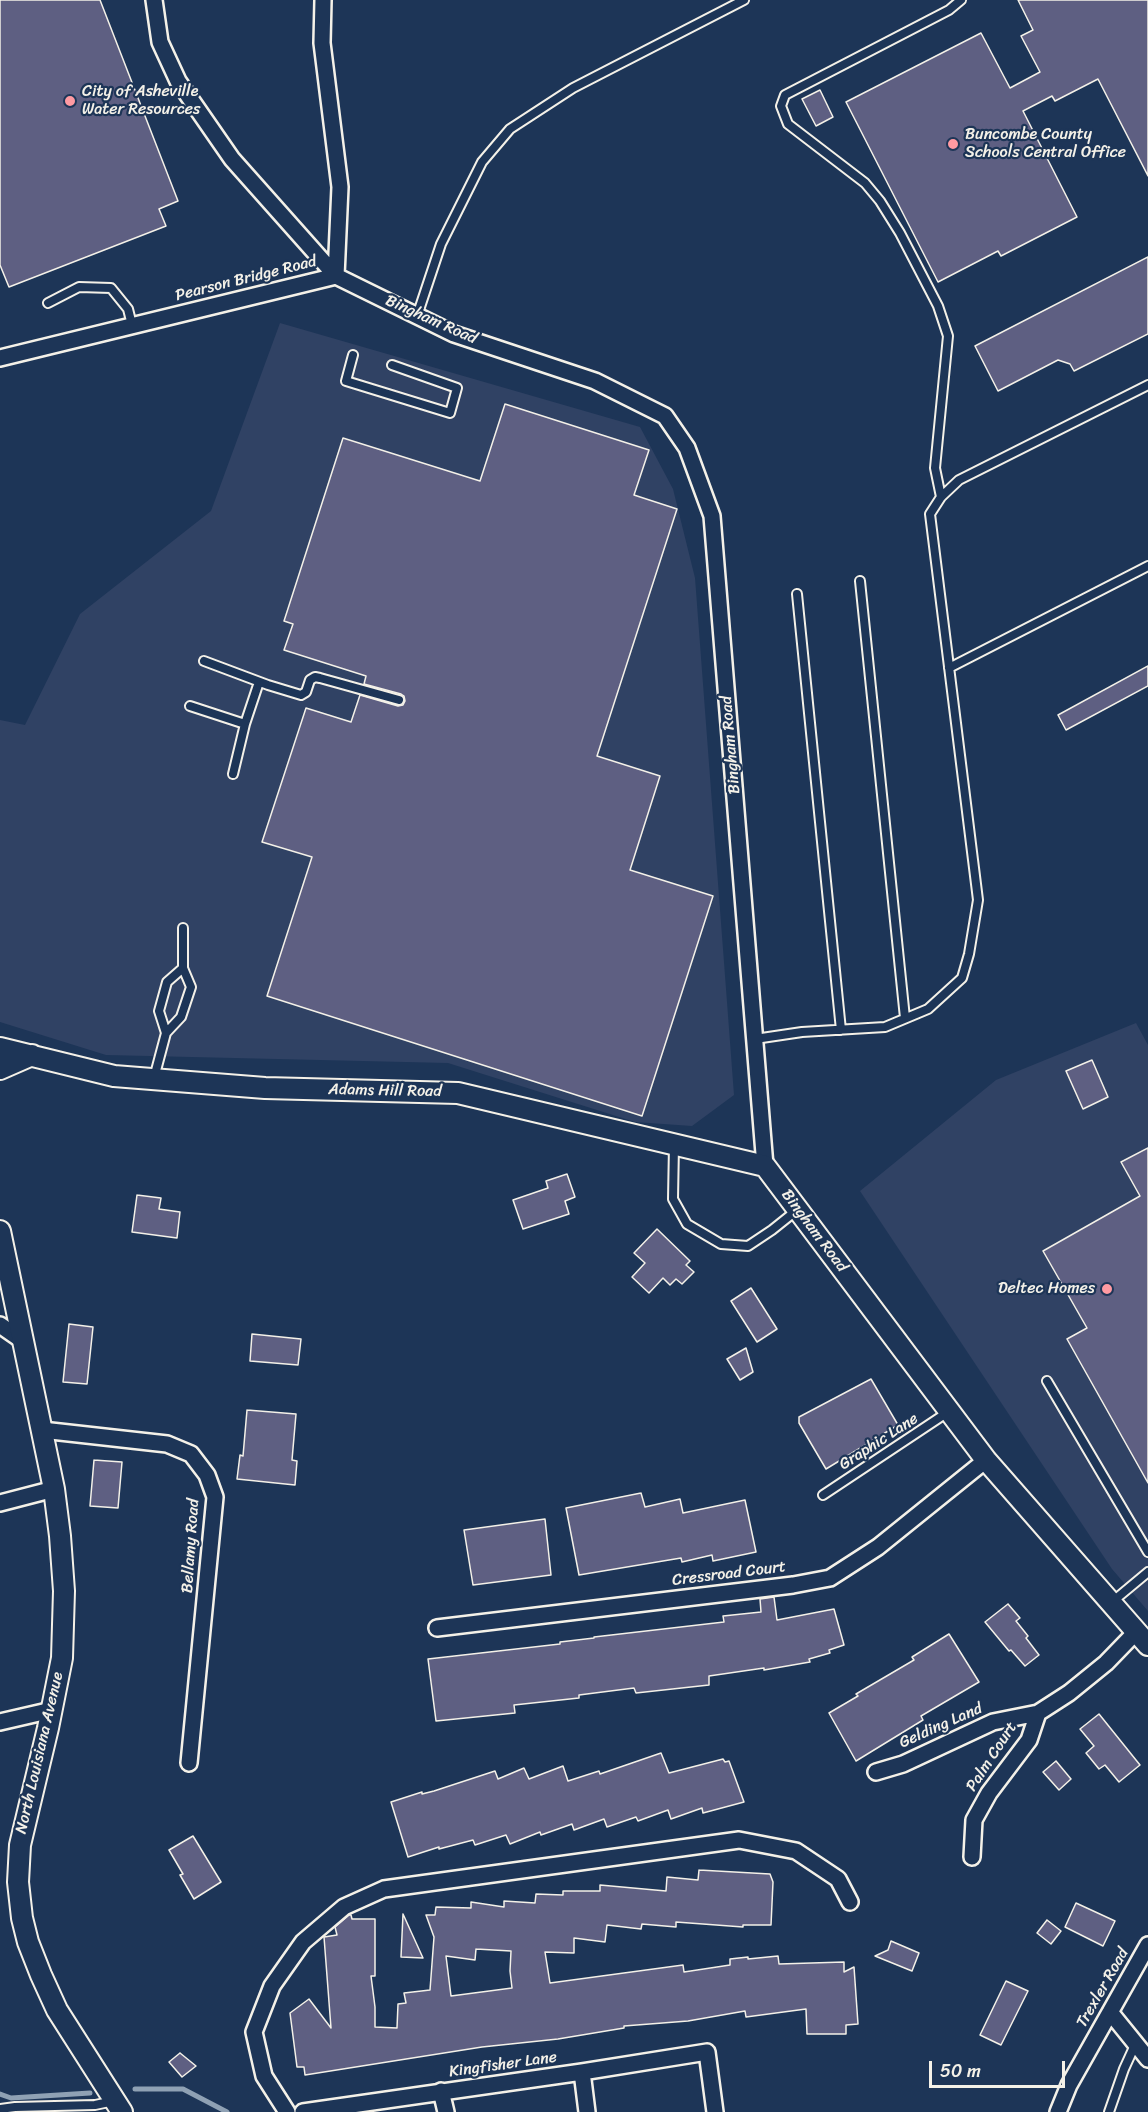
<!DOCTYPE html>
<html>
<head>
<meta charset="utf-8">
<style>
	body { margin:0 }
	#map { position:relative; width:1148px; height:2112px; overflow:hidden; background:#1d3557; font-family:Sriracha,sans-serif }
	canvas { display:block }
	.scale { position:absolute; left:929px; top:2061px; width:136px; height:27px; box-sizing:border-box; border:3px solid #f4f1e8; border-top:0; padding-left:8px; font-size:18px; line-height:21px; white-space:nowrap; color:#f4f1e8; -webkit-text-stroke:4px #1d3557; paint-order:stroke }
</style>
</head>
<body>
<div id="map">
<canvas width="1148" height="2112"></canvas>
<div class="scale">50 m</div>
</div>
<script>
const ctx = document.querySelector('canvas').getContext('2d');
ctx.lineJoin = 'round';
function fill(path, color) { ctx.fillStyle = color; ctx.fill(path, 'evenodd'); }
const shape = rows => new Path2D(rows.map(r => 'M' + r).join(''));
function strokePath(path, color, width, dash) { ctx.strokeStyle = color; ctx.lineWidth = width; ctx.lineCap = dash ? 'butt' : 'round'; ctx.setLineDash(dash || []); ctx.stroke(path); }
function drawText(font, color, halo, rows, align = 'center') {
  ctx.font = font + ' Sriracha,sans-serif'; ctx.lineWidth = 4.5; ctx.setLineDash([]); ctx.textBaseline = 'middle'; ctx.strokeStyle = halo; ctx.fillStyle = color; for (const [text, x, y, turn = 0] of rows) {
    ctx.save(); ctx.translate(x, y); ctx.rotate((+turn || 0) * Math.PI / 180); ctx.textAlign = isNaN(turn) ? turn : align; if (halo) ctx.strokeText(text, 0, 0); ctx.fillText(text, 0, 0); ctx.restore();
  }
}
fill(shape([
	[280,323,640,427,673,489,695,578,734,1095,692,1126,635,1122,448,1063,106,1055,0,1022,0,720,25,725,80,614,211,511],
	[1136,1023,1148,1045,1148,1611,1112,1569,860,1191,996,1080]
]), '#304264');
strokePath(shape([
	[135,2089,183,2089,227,2112],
	[0,2094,11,2098,90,2093]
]), '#8fa1b4', 5);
const building = shape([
	[0,0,100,0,178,201,159,209,166,226,9,287,0,265,0,0],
	[1018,0,1148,0,1148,176,1098,79,1055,101,1052,96,1023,111,1077,217,1001,256,998,251,938,282,846,102,981,33,1010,88,1040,72,1021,36,1033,30,1018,0],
	[820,90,833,117,816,126,802,99,820,90],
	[1148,257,1148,334,1074,371,1070,364,1058,360,998,391,975,346,1148,257],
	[505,404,649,450,634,495,677,509,597,756,660,776,630,870,713,896,642,1116,267,996,312,857,262,842,306,708,351,722,360,695,398,706,403,705,405,701,404,696,401,694,364,684,366,676,284,650,293,624,284,621,343,438,480,481,505,404],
	[1148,666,1148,686,1066,730,1058,715,1148,666],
	[1092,1060,1108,1097,1083,1109,1066,1071,1092,1060],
	[1148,1148,1148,1483,1067,1339,1087,1328,1043,1251,1140,1196,1121,1162,1148,1148],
	[567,1174,575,1197,565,1201,569,1214,523,1229,513,1200,548,1188,546,1181,567,1174],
	[137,1195,161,1198,159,1209,180,1212,177,1238,132,1232,137,1195],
	[657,1229,690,1261,686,1265,694,1272,682,1284,676,1279,670,1285,663,1278,649,1293,632,1277,645,1263,634,1253,657,1229],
	[751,1288,777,1329,757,1342,731,1301,751,1288],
	[69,1324,93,1327,87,1384,63,1382,69,1324],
	[252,1334,301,1339,298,1365,250,1361,252,1334],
	[746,1348,753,1372,740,1380,727,1359,746,1348],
	[871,1379,898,1425,826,1469,799,1423,799,1417,871,1379],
	[247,1410,296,1414,292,1460,297,1461,295,1485,237,1479,240,1455,243,1456,247,1410],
	[94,1460,122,1462,118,1508,90,1506,94,1460],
	[641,1493,645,1507,680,1499,683,1513,745,1500,756,1552,713,1561,712,1555,682,1562,681,1558,579,1575,566,1508,641,1493],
	[545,1519,551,1575,473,1585,464,1530,545,1519],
	[774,1597,777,1620,834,1609,844,1645,829,1650,830,1653,809,1659,810,1662,764,1670,764,1668,709,1676,709,1685,636,1693,634,1688,579,1695,579,1698,514,1705,515,1713,436,1721,428,1659,560,1644,560,1642,594,1638,594,1637,724,1622,723,1616,761,1612,760,1599,774,1597],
	[1008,1604,1020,1618,1016,1621,1028,1636,1026,1638,1039,1655,1025,1666,1011,1650,1009,1651,985,1622,1008,1604],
	[949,1634,979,1682,921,1716,923,1720,856,1761,829,1713,858,1696,856,1694,914,1660,912,1657,949,1634],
	[1099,1714,1140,1765,1119,1782,1105,1765,1099,1769,1086,1753,1094,1746,1080,1729,1099,1714],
	[661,1753,669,1773,723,1759,725,1762,729,1761,744,1802,703,1813,702,1808,671,1819,668,1810,638,1821,636,1817,607,1827,604,1819,574,1830,572,1824,541,1835,540,1832,510,1844,506,1835,475,1845,473,1840,439,1849,439,1847,408,1857,391,1802,422,1792,422,1794,434,1791,495,1771,498,1779,524,1768,529,1779,563,1766,568,1781,599,1771,600,1774,661,1753],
	[1056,1761,1071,1779,1059,1790,1043,1772,1056,1761],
	[193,1836,221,1882,194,1899,180,1875,183,1874,169,1850,193,1836],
	[699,1870,770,1874,773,1882,771,1925,743,1925,743,1927,676,1922,676,1927,642,1924,641,1929,607,1925,605,1942,574,1938,574,1953,545,1952,550,1983,683,1965,684,1972,730,1965,730,1959,748,1957,748,1959,778,1956,779,1964,844,1962,844,1972,854,1967,858,2024,846,2025,846,2034,807,2034,806,2009,746,2017,745,2011,688,2021,624,2026,624,2028,558,2039,482,2047,305,2075,304,2067,297,2067,290,2013,309,1999,331,2028,324,1937,337,1935,335,1927,349,1915,351,1915,352,1919,375,1919,375,1976,371,1976,375,2007,375,2027,397,2028,398,2004,406,2003,404,1993,430,1990,434,1937,426,1915,435,1915,436,1907,471,1908,471,1902,504,1907,504,1901,535,1903,536,1894,563,1895,563,1891,600,1891,600,1885,666,1891,667,1877,698,1880,699,1870],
	[476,1949,511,1951,510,1971,512,1988,451,1996,446,1956,475,1960,476,1949],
	[1076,1903,1115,1921,1103,1946,1065,1927,1076,1903],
	[403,1914,423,1958,401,1957,403,1914],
	[1047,1920,1061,1931,1051,1944,1037,1933,1047,1920],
	[891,1941,919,1953,912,1971,875,1956,888,1950,891,1941],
	[1006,1981,1028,1991,1001,2045,980,2035,1006,1981],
	[180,2053,196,2066,182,2077,169,2062,180,2053]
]);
fill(building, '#5e5f82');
strokePath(building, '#f4f1e8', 1.5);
const service = shape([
	[48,303,79,287,111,288,128,309,132,325],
	[417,316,441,244,482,162,510,129,573,88,744,0],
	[353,355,346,381,450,413,457,388,392,365],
	[941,497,935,468,948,336,938,306,900,233,880,201,865,183,788,124,781,106,785,95,949,10,961,0],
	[860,581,905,1018],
	[797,594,841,1030],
	[204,661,268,685,301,695,306,692,310,680,315,677,320,678,399,700],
	[949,668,1148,566],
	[190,706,245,724,233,774],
	[245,724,259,682],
	[183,928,183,968],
	[755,1039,802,1032,885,1027,928,1009,962,978,969,954,978,900,930,514,941,497,959,480,1148,385],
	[154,1078,166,1033,181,1017,191,987,183,968,167,982,159,1011,166,1033],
	[674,1145,673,1199,687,1224,721,1244,748,1246,772,1230,797,1210],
	[1047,1381,1148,1552],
	[823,1495,948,1412],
	[1112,1602,1148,1572],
	[0,2109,15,2107,95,2105,114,2101],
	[1109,2112,1124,2069,1135,2045]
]);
const minor = shape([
	[154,0,160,42,178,81,232,159,336,276,454,334,595,381,665,416,687,448,712,516,765,1166],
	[323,0,322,43,340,187,336,276],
	[0,358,336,276],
	[0,1325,23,1341],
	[42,1430,167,1444,191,1454,207,1475,215,1497,189,1763],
	[0,1503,54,1489],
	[437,1628,793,1585,830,1578,878,1547,986,1460],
	[0,1722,52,1710],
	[876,1772,903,1764,993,1722,1038,1713,1069,1693,1106,1663,1136,1632],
	[972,1857,974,1820,989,1793,1029,1740,1038,1713],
	[1110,2012,1148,2059],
	[582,2072,587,2112],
	[441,2091,446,2112],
	[287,2112,264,2076,254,2032,272,1986,303,1942,344,1907,384,1889,739,1840,796,1851,838,1879,850,1902],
	[303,2112,582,2072,707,2052,715,2112],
	[1058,2112,1069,2085,1148,1945]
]);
const tertiary = shape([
	[0,1048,114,1076,265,1088,458,1093,765,1166,986,1460,1148,1645],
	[0,1069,32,1055],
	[0,1231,54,1489,60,1536,64,1591,62,1658,48,1728,20,1845,18,1882,22,1918,28,1942,41,1975,57,2010,122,2112]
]);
strokePath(service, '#f4f1e8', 12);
strokePath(minor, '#f4f1e8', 20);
strokePath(tertiary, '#f4f1e8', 24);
strokePath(service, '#1d3557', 8);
strokePath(minor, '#1d3557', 15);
strokePath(tertiary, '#1d3557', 20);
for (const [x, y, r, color] of [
	[70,101,6,"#ff9aa2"],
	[953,144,6,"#ff9aa2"],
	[1107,1289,6,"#ff9aa2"]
]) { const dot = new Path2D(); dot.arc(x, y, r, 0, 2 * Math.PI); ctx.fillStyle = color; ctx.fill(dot); strokePath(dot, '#1d3557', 2); }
drawText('16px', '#f4f1e8', '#1d3557', [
	["City of Asheville",82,92],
	["Water Resources",82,110],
	["Buncombe County",965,135],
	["Schools Central Office",965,153],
	["Deltec Homes",1095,1289,"right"]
], 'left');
drawText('16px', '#f4f1e8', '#1d3557', [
	["Pearson Bridge Road",246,279,-14],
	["Bingham Road",431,320,24],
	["Bingham Road",731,745,-95],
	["Adams Hill Road",385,1091,1],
	["Bingham Road",814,1231,53],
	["Graphic Lane",879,1442,-33],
	["Bellamy Road",191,1546,-86],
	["Cressroad Court",729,1574,-7],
	["Gelding Land",941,1726,-24],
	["North Louisiana Avenue",40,1753,-77],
	["Palm Court",992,1757,-57],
	["Trexler Road",1103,1988,-60],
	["Kingfisher Lane",503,2065,-8]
]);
</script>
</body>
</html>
